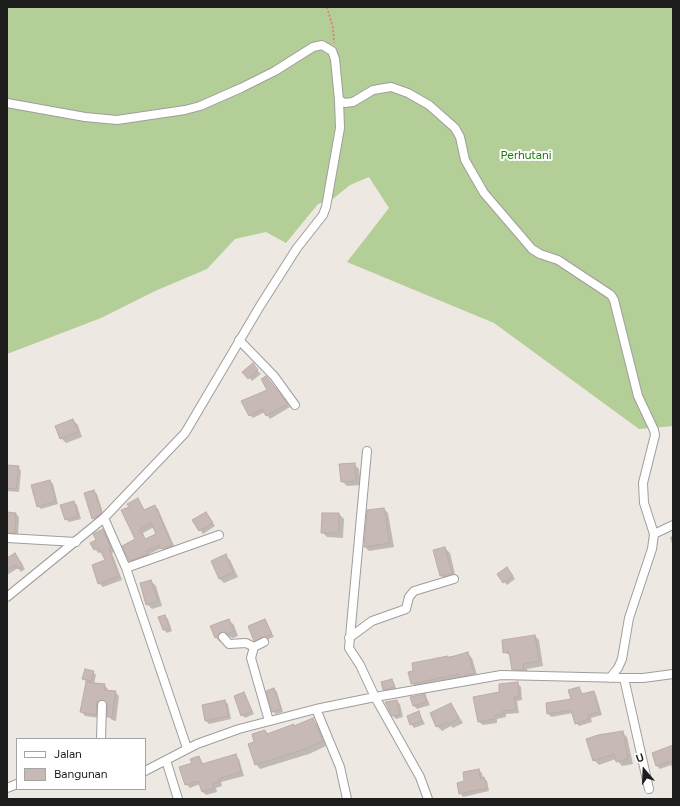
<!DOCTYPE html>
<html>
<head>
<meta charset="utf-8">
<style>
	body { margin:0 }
	#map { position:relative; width:680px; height:806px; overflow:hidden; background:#eee8e2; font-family:Figtree,sans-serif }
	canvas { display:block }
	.frame { position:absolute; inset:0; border:8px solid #1d1d1d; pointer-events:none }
	.legend { position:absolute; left:16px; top:738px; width:130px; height:52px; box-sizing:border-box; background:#fff; border:1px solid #a5a5a5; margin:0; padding:5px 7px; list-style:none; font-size:12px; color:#1d1d1d }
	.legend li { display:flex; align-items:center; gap:8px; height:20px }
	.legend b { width:20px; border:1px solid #a5a5a5 }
	.north { position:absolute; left:624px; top:750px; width:40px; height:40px; -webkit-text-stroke:3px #fff; paint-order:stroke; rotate:341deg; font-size:11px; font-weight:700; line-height:16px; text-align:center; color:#1d1d1d }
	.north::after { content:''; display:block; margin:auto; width:14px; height:18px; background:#1d1d1d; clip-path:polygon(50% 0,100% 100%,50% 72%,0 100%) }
</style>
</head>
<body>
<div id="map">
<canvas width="680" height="806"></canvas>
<div class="frame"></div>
<ul class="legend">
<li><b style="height:5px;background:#fff"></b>Jalan</li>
<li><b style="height:11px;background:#c6b9b6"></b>Bangunan</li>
</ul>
<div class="north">U</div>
</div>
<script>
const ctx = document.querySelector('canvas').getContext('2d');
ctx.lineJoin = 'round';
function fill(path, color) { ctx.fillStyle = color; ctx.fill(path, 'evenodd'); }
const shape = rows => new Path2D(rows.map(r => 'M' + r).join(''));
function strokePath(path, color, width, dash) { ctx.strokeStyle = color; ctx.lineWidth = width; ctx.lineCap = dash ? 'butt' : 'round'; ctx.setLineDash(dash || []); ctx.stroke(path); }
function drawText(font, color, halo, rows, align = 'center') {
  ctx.font = font + ' Figtree,sans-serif'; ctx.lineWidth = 4; ctx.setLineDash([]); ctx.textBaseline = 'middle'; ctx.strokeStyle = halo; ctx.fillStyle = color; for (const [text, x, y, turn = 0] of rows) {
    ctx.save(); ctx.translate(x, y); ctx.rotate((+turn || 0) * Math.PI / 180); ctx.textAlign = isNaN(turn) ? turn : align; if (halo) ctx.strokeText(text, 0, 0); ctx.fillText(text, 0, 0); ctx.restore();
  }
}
fill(shape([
	[7,7,673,7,673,426,639,429,494,323,347,262,389,208,369,177,350,185,334,198,318,204,286,243,266,232,235,239,207,269,155,291,101,318,7,354]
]), '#b3ce97');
fill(shape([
	[252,365,261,374,252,381,244,372],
	[269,380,290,407,270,419,265,412,253,418,250,415,268,390],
	[73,420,78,425,82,437,66,443,61,438],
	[354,464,359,469,361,485,347,486,342,481],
	[7,466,18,467,21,471,19,492,7,491],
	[50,481,53,484,58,504,41,509,38,506],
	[94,491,97,494,104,516,96,521,93,518,85,494],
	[137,499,145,511,154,506,158,509,175,548,165,552,162,548,149,554,151,558,133,564,130,561,137,540],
	[154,527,157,535,146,540,143,533],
	[73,502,77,505,81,519,69,522,66,519],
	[384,509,388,513,394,547,369,551,365,547],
	[7,513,16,514,19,517,18,536,7,535],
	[206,513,215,526,203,534,200,530],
	[339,514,344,519,343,538,327,537,322,532],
	[103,530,106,534,114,552,112,553,122,580,103,587,99,583,106,561,102,552,98,553,92,543,97,541],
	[673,536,673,547,670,537],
	[445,548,450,553,456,578,446,581,441,576],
	[225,556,230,560,238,577,224,583,219,578],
	[17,558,25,569,21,572,18,568,7,575,7,559],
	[510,572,515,579,507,585,498,575],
	[151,581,156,586,162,606,152,609,147,604],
	[165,616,168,619,172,631,167,633,164,630,160,618],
	[229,620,234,625,238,636,233,638,227,636,220,642,216,638,211,627],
	[265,620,274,637,258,643,255,640],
	[535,636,539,640,543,666,527,669,528,674,518,674,513,669,511,656,504,652],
	[467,653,472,658,478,678,416,688,412,683,447,657],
	[93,672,96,675,94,684,104,685,108,689,108,691,115,692,119,696,116,721,112,720,108,716,107,703,101,706,100,718,85,716,82,712,87,682,83,679],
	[392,680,397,690,387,693,384,689],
	[517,683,521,687,522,700,517,701,519,713,506,714,506,717,497,719,497,723,483,725,479,722,501,693],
	[579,688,583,695,593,692,596,695,602,715,591,718,592,722,579,726,576,723,573,713,551,717,548,713,573,700],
	[274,689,277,692,283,712,276,714,273,712],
	[244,693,254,714,245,718,242,715],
	[425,695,430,705,417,709,414,706],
	[225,701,228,704,231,719,209,724,206,721,203,706],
	[397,701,400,704,403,717,396,719,393,716],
	[451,704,463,723,453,728,451,726,442,731,437,726,431,713],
	[419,713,425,724,414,728,411,724],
	[312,720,317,724,326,746,309,754,260,769,256,764,255,743,265,731,268,734,295,727],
	[622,732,627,737,633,764,622,766,616,759,599,765,594,760],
	[673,748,673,770,671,765,660,769,657,766,653,754],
	[235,755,239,759,244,776,221,782,222,786,216,788,217,792,206,795,203,792,200,784,190,788,186,784,193,764,199,757,204,765],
	[479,770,482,773,483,778,487,781,489,791,463,797,460,793,466,782]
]), '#0003');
const building = shape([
	[253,363,258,370,248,379,242,372,253,363],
	[266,376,288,404,266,416,262,409,249,416,241,401,267,390,261,379,266,376],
	[73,419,78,432,60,439,55,426,73,419],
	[355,463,356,481,341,482,339,464,355,463],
	[7,465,19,466,16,489,7,488,7,465],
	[50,480,56,501,37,507,31,485,50,480],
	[94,490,102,513,92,519,84,493,94,490],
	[138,498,144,510,155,505,172,545,161,549,159,545,146,551,148,554,129,561,122,546,135,539,121,510,129,507,127,504,138,498],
	[151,523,156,534,145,539,140,529,151,523],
	[74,501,78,516,65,520,60,505,74,501],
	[384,508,390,543,364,547,367,510,384,508],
	[7,512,16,513,15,533,7,533,7,512],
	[206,512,213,523,199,531,192,520,206,512],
	[322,513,339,513,339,533,321,533,322,513],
	[103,529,111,548,109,549,119,576,98,584,92,565,105,560,99,548,94,550,90,543,96,540,93,534,103,529],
	[445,547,452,573,440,576,433,550,445,547],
	[15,553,23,566,18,569,15,565,7,570,7,558,15,553],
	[226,554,233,572,219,579,211,561,226,554],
	[507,567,513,576,503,583,497,574,507,567],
	[151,580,158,601,146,605,140,583,151,580],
	[165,615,170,628,163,630,158,617,165,615],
	[229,619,234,631,227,634,222,632,215,638,210,626,229,619],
	[265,619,272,634,254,641,248,626,265,619],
	[535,635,539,661,523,664,524,670,512,670,509,652,503,653,502,640,535,635],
	[468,652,474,673,460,677,459,674,411,684,408,672,413,671,412,663,448,656,448,658,468,652],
	[85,669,94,671,91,681,82,679,85,669],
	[392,679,395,687,383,690,381,682,392,679],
	[86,682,105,684,104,690,116,691,112,717,107,717,107,703,103,700,97,702,96,715,80,712,86,682],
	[518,682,519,697,514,697,516,709,503,711,504,714,494,716,494,719,478,722,473,697,499,692,499,684,518,682],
	[579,687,582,694,594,691,599,712,588,715,589,719,575,724,571,710,547,714,546,703,571,699,568,690,579,687],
	[274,688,281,709,272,712,266,691,274,688],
	[244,692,252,711,241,716,234,696,244,692],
	[425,694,427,702,413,706,410,697,425,694],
	[225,700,228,716,205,721,202,705,225,700],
	[397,700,400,715,392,716,385,702,397,700],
	[451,703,459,718,448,724,447,722,436,727,430,713,451,703],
	[419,711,422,721,410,725,407,716,419,711],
	[313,718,323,741,305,749,255,765,248,744,254,742,252,734,265,730,267,734,294,724,294,726,313,718],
	[623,731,628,759,616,762,614,754,593,761,586,739,598,735,623,731],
	[673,745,673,761,656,766,652,753,673,745],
	[236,754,241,772,218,779,219,782,213,784,214,788,202,792,198,781,185,785,179,767,192,763,190,759,199,756,202,764,236,754],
	[479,769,480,778,484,777,487,788,459,794,457,783,464,781,463,772,479,769]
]);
fill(building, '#c6b9b6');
strokePath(building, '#c0aba5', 1);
const minor = shape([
	[339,100,345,103,353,102,373,90,391,87,408,93,429,105,455,128,460,137,465,160,484,193,532,249,540,254,558,260,611,295,614,300,638,396,654,430,655,435,643,483,644,503,654,534,652,549,629,618,622,659,618,668,610,678],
	[7,103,85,117,117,120,185,110,200,106,241,88,275,71,313,47,322,45,332,51,335,59,339,100,340,128,326,207,323,215,297,248,260,306,185,433,104,518,7,597],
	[239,340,274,376,295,405],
	[367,451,349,648,360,665,375,697,420,777,428,799],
	[104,518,126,568,187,748],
	[654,534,673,525],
	[7,538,76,542],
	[126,568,219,535],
	[223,637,229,644,246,643,254,647],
	[349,638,372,621,406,609,409,597,414,591,454,579],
	[264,642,254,647,251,658,269,721],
	[624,678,649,789],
	[316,709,340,767,347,799],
	[101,739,102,705],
	[166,760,178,799],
	[145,771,197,744,239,729,316,709,375,697,501,675,624,678,643,678,673,674],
	[7,788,17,784]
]);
strokePath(minor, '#9e9e9e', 10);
strokePath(shape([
	[327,7,333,28,334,43]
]), '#fa6778', 1.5, [2, 2]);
strokePath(minor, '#fff', 8);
drawText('12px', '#1a7b0b', '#fff', [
	["Perhutani",526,155]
]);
</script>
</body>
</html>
